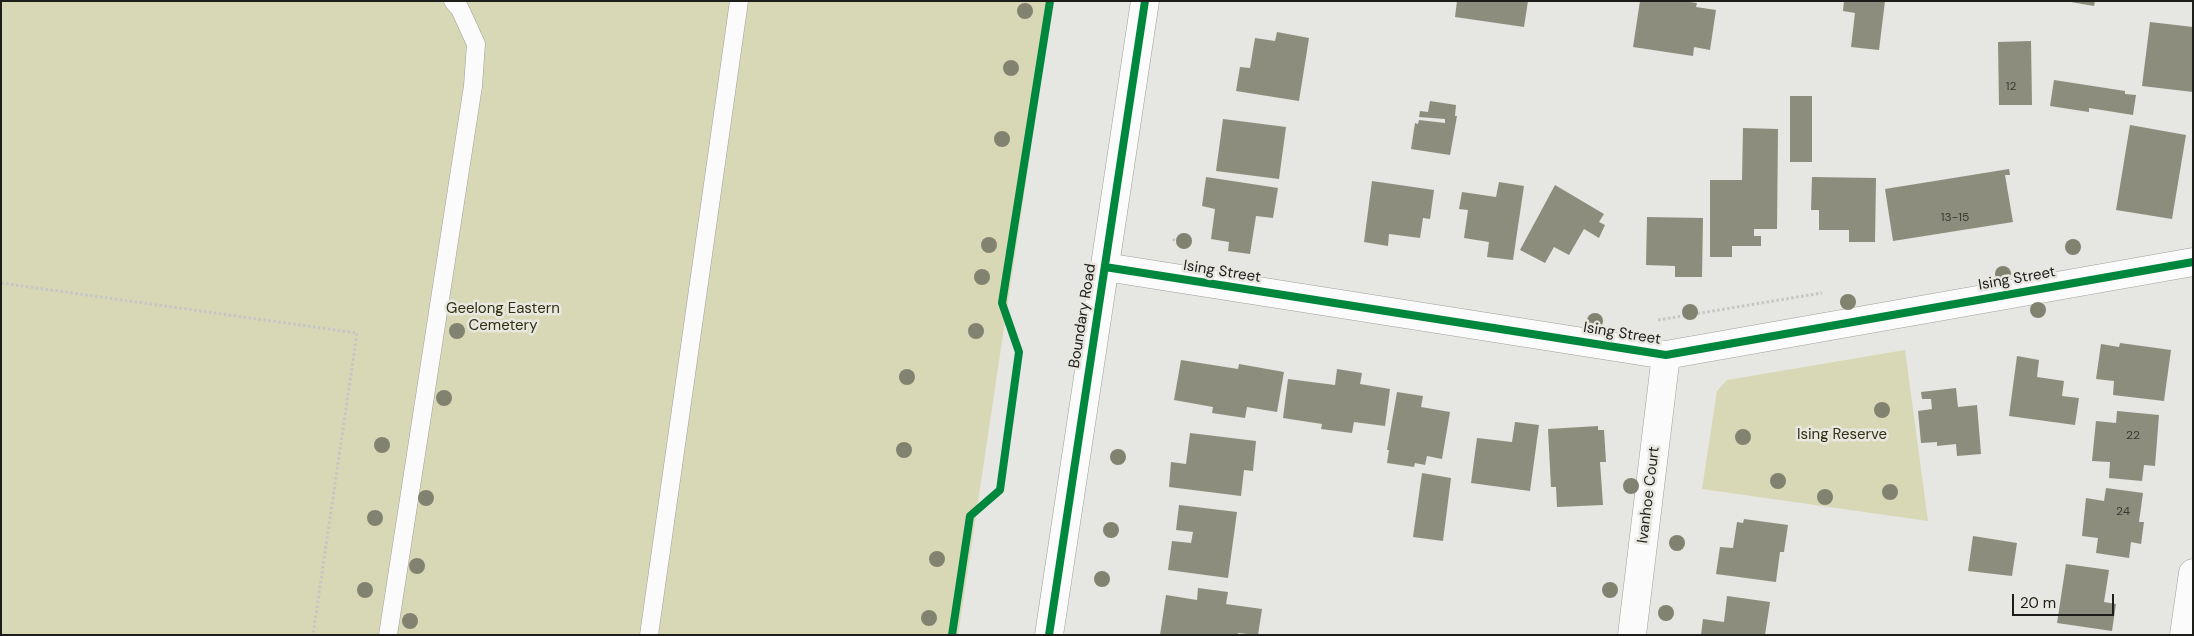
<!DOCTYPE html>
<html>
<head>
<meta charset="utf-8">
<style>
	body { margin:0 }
	#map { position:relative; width:2194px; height:636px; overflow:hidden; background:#e6e6e2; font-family:"DM Sans",sans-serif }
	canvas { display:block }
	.frame { position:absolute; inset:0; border:2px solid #1d1d1a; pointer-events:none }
	.scale { position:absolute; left:2012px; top:594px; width:102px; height:22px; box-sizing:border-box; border:2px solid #1d1d1a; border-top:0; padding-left:6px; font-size:15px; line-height:18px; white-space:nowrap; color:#1d1d1a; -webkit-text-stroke:4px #e8e8e0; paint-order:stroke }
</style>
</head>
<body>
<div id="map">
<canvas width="2194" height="636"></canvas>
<div class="frame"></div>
<div class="scale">20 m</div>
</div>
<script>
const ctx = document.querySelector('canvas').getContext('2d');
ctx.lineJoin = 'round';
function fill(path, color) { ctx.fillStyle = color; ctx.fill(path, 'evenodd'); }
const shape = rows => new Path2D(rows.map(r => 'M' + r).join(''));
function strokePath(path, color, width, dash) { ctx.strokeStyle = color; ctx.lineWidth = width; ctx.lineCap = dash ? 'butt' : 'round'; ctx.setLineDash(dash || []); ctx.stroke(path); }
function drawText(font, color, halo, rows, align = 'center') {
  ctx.font = font + ' "DM Sans",sans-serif'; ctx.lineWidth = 5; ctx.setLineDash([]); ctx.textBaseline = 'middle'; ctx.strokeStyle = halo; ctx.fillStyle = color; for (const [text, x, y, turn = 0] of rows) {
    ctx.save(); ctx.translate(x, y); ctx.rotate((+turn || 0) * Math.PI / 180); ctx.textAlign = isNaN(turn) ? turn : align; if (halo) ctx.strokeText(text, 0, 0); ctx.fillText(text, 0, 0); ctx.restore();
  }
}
fill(shape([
	[1,1,1053,1,958,635,1,635],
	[1905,350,1928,521,1702,489,1717,391,1727,380]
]), '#d9d8b6');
fill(shape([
	[1457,1,1528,1,1524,27,1455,17],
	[1640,1,1683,1,1697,3,1696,7,1716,10,1710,50,1694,47,1693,56,1633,47],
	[1844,1,1885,1,1879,50,1851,47,1855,13,1843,11],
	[2065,1,2095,1,2094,6],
	[2150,22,2193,27,2193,92,2142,86],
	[1277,32,1309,38,1299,101,1236,91,1240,67,1250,68,1255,38,1275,41],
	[2031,41,2032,105,1999,105,1998,42],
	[2054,80,2125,91,2125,94,2136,95,2133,115,2089,108,2089,112,2050,106],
	[1790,96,1812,96,1812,162,1790,162],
	[1430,101,1456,105,1455,116,1457,116,1450,155,1411,149,1415,123,1418,124,1419,120,1445,123,1445,119,1419,117,1420,111,1428,112],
	[1223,119,1286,127,1279,179,1216,171],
	[2130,125,2186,135,2172,219,2116,210],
	[1743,128,1778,129,1777,229,1754,229,1754,236,1761,236,1761,246,1732,246,1732,257,1710,257,1710,180,1742,180],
	[2009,169,2010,175,2005,175,2013,222,1893,241,1885,189],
	[1206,177,1278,188,1273,218,1256,216,1250,254,1228,251,1229,242,1211,239,1215,209,1202,206],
	[1812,177,1876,178,1875,242,1849,242,1849,230,1819,230,1819,210,1811,210],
	[1372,181,1434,190,1430,219,1423,218,1420,238,1389,234,1388,246,1364,242],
	[1499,182,1524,186,1513,260,1487,257,1489,242,1464,238,1468,210,1459,209,1462,192,1496,197],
	[1555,185,1604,214,1599,222,1605,225,1599,238,1584,229,1569,255,1554,247,1545,263,1520,250],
	[1647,217,1703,218,1702,277,1675,277,1675,266,1646,265],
	[2120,343,2171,350,2164,401,2113,395,2114,381,2096,379,2101,344,2119,347],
	[2017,356,2039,360,2037,377,2064,381,2062,396,2079,398,2075,425,2009,416],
	[1181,360,1238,369,1239,364,1284,372,1277,412,1247,407,1245,418,1212,413,1213,407,1174,400],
	[1337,369,1362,373,1360,384,1390,389,1385,426,1354,422,1352,433,1321,429,1322,424,1283,418,1288,379,1335,385],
	[1956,388,1958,407,1977,405,1981,454,1957,456,1956,444,1937,446,1937,442,1921,443,1918,411,1932,409,1931,399,1922,399,1921,392],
	[1397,392,1423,396,1421,407,1450,412,1442,459,1427,456,1425,465,1415,463,1414,467,1387,463,1389,450,1387,450],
	[2117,411,2159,415,2155,466,2144,465,2142,481,2109,478,2110,462,2092,461,2096,421,2116,423],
	[1515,422,1539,425,1530,491,1471,483,1477,438,1512,442],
	[1598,426,1598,430,1604,430,1606,462,1600,462,1603,505,1557,507,1556,487,1551,487,1548,429],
	[1190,433,1256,441,1253,471,1244,470,1241,496,1169,487,1171,462,1186,464],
	[1422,473,1451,478,1443,541,1413,537],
	[2106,488,2143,493,2139,522,2144,522,2141,544,2131,542,2129,558,2096,553,2098,538,2082,536,2086,498,2104,501],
	[1179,505,1237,512,1228,578,1168,570,1172,541,1191,543,1193,532,1176,530],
	[1744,519,1788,525,1784,552,1780,552,1776,582,1716,574,1720,547,1733,548,1737,522,1743,523],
	[1973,536,2017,543,2012,576,1968,571],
	[2066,564,2109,570,2104,602,2116,604,2112,631,2057,623],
	[1198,588,1228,592,1226,604,1262,609,1258,635,1238,633,1238,635,1160,635,1166,595,1197,600],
	[1727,596,1770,602,1765,635,1701,635,1703,619,1724,622]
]), '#8d8d7d');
const service = shape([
	[388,635,473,86,476,44,460,9,453,1],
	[649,635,739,1]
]);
const minor = shape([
	[1105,267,1666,355,2193,262],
	[1632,635,1666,355],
	[2184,635,2193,573]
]);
const secondary = shape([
	[1049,635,1145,1]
]);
strokePath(service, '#9e9e9b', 19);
strokePath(minor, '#9e9e9b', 29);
strokePath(secondary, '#9e9e9b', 29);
strokePath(shape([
	[1173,239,1180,246],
	[1,283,357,333,313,635],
	[1658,320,1822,293]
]), '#c6c6c4', 3, [2.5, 2.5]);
strokePath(service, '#fbfbfb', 18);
strokePath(minor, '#fbfbfb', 28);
strokePath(secondary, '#fbfbfb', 28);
strokePath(shape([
	[1105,267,1666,355,2193,262],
	[952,635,970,516,1000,490,1019,352,1002,303,1050,1],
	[1049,635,1145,1]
]), '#00873e', 8);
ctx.fillStyle = '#828270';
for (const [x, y] of [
	[1025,11],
	[1011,68],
	[1002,139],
	[1184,241],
	[989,245],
	[2073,247],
	[2003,274],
	[982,277],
	[1848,302],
	[2038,310],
	[1690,312],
	[1595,321],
	[457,331],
	[976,331],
	[907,377],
	[444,398],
	[1882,410],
	[1743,437],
	[382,445],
	[904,450],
	[1118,457],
	[1778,481],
	[1631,486],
	[1890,492],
	[1825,497],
	[426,498],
	[375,518],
	[1111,530],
	[1677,543],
	[937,559],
	[417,566],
	[1102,579],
	[365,590],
	[1610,590],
	[1666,613],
	[929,618],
	[410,621]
]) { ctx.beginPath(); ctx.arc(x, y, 8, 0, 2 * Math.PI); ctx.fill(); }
drawText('12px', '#393933', null, [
	["12",2011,87],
	["13-15",1955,218],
	["22",2133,436],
	["24",2123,512]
]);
drawText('15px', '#1d1d1a', '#e8e8e0', [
	["Ising Street",1222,272,9],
	["Ising Street",2017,279,-10],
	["Boundary Road",1083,316,-81],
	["Ising Street",1622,334,9],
	["Ivanhoe Court",1649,495,-83]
]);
drawText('15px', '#313112', '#e8e8e0', [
	["Geelong Eastern",503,309],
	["Cemetery",503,326],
	["Ising Reserve",1842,435]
]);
</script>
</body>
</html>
